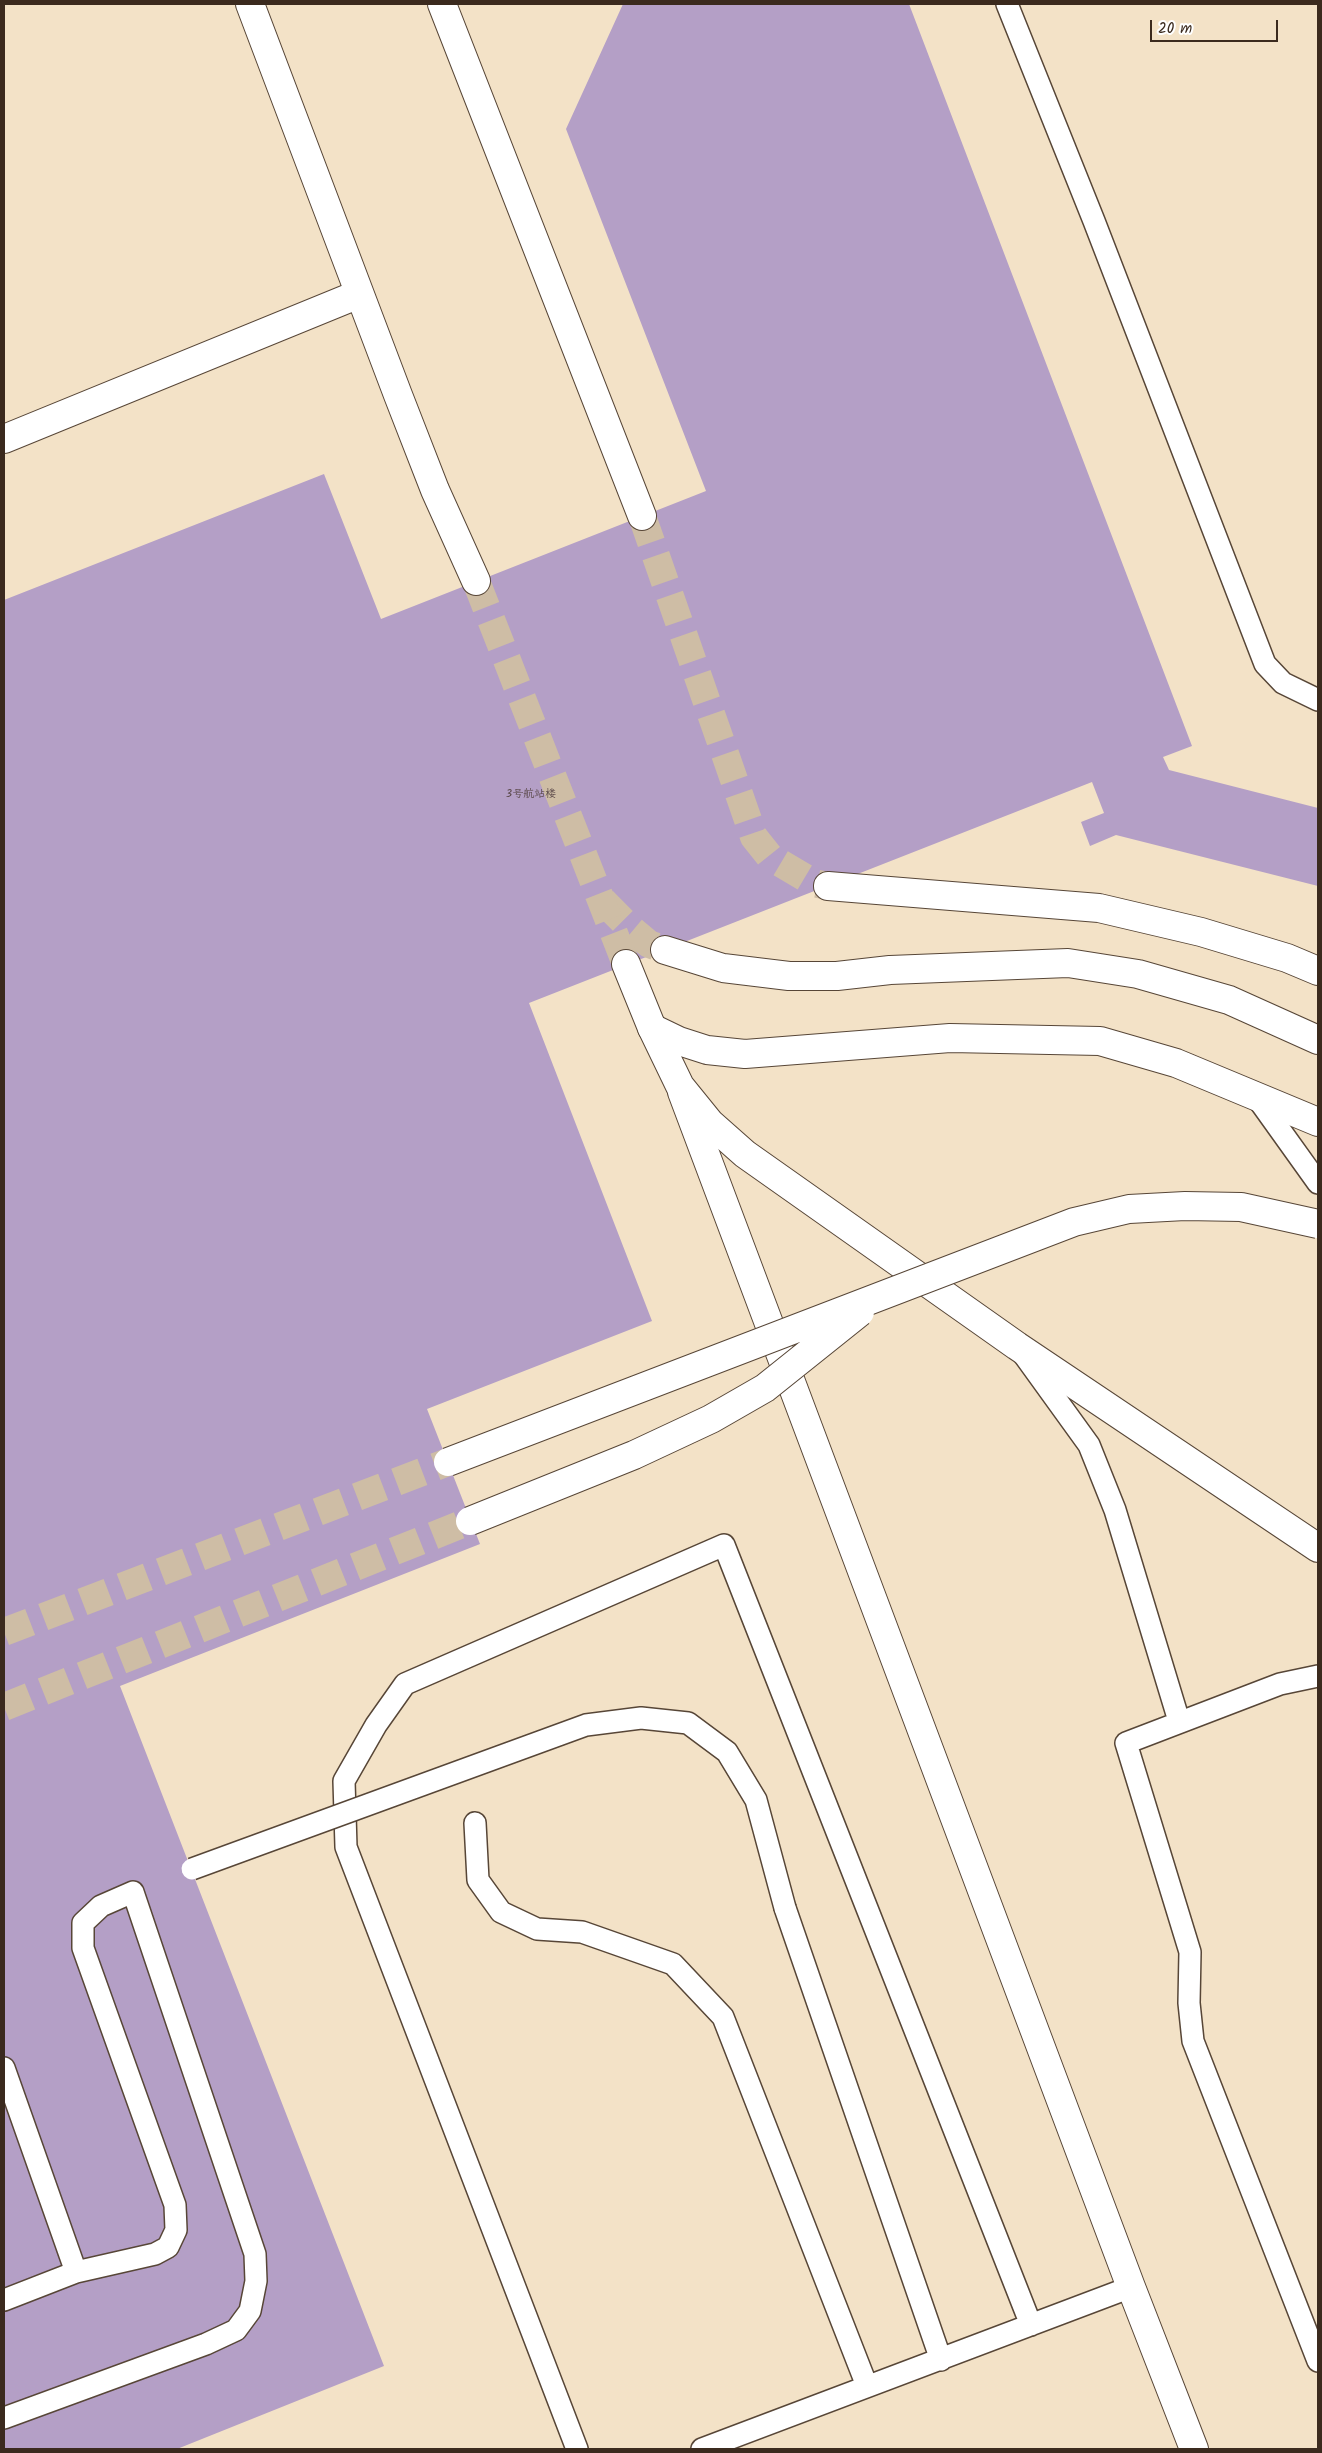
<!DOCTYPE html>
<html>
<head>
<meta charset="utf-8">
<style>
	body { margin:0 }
	#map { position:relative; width:1322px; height:2453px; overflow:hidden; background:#f3e2c7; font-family:Kalam,sans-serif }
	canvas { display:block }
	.frame { position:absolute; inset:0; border:5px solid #3b2a1e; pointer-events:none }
	.scale { position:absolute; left:1150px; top:20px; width:128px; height:22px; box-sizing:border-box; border:2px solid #3b2a1e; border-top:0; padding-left:6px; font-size:15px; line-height:18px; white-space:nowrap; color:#3b2a1e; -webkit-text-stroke:4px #fff; paint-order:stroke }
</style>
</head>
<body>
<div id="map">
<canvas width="1322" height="2453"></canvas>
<div class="frame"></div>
<div class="scale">20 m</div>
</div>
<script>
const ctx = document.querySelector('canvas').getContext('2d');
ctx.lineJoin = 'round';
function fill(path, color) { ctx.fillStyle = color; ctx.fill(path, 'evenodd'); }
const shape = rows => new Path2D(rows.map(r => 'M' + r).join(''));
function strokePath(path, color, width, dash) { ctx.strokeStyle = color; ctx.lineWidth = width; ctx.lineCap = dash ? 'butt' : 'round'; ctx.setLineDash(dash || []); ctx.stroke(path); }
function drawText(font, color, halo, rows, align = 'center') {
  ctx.font = font + ' Kalam,"LXGW WenKai TC",sans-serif'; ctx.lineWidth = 4; ctx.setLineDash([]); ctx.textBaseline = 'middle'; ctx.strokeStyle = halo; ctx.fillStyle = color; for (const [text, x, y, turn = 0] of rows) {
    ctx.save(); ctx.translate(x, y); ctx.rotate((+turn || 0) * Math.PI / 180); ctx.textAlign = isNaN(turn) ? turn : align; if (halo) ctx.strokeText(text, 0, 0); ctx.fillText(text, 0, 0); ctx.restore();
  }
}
fill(shape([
	[623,4,909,4,1192,746,1163,757,1169,770,1318,808,1318,886,1116,835,1090,846,1081,822,1104,813,1092,782,529,1003,652,1321,427,1409,480,1544,120,1686,384,2366,177,2449,4,2449,4,600,324,474,381,619,706,491,566,129]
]), '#b49fc6');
strokePath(shape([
	[642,516,754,837,770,857,814,883,828,886],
	[603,901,631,929,649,944,665,950],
	[4,1632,448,1462],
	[4,1707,470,1521]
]), '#cebda5', 28, [28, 14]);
strokePath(shape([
	[476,581,626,964]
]), '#cebda5', 28, [28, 14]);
const service = shape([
	[1007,4,1094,221,1265,664,1283,683,1318,700],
	[1255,1095,1318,1183],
	[1024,1355,1089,1445,1115,1510,1179,1721],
	[1318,1676,1280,1684,1126,1743,1190,1952,1189,2003,1193,2041,1318,2361],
	[475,1823,478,1880,501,1912,537,1929,582,1932,673,1964,723,2017,867,2386],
	[785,1908,941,2360],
	[4,2068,76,2272],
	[4,2300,76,2272,155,2254,168,2247,176,2230,175,2205,83,1948,83,1923,101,1906,133,1892,255,2254,256,2281,250,2311,236,2330,206,2344,4,2418],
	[577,2449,346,1847,344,1781,376,1725,405,1684,724,1545,1031,2325],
	[702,2449,1131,2287]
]);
const tertiary = shape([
	[442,4,642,516],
	[4,439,359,294],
	[828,886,1099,908,1201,932,1287,958,1318,971],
	[665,950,723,968,789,976,837,976,890,970,1068,963,1138,974,1229,1000,1318,1040],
	[652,1028,679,1041,707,1050,745,1054,950,1038,1100,1041,1176,1063,1318,1122],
	[682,1092,1131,2287,1194,2449]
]);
const trunk = shape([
	[250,4,398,395,435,490,476,581],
	[626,964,652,1028,680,1086,710,1123,745,1154,1017,1346,1318,1548]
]);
strokePath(service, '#574637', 24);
strokePath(tertiary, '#574637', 30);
strokePath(trunk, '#574637', 30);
strokePath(service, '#fff', 21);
strokePath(tertiary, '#fff', 28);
strokePath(trunk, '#fff', 28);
const serviceBridge = shape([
	[192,1869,586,1725,641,1718,688,1723,727,1752,756,1800,785,1908]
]);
const tertiaryBridge = shape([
	[448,1462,1074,1222,1129,1209,1185,1206,1241,1207,1318,1224],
	[470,1521,634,1455,711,1419,765,1388,860,1312]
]);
strokePath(serviceBridge, '#574637', 24, []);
strokePath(tertiaryBridge, '#574637', 30, []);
strokePath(serviceBridge, '#fff', 21);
strokePath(tertiaryBridge, '#fff', 28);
drawText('11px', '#594748', null, [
	["3号航站楼",531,795]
]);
</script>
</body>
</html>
